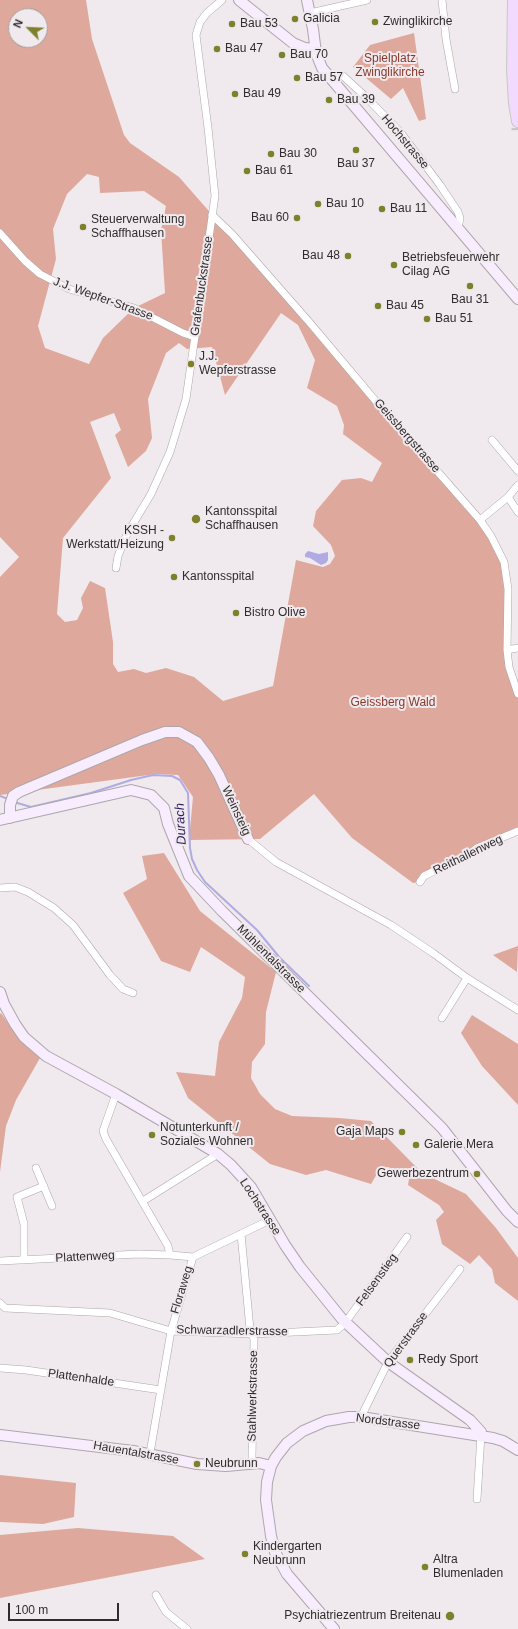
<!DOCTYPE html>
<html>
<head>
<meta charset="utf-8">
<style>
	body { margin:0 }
	#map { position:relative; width:518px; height:1629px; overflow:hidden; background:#f0e9ed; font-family:Arial,sans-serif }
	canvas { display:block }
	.north { position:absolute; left:8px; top:8px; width:40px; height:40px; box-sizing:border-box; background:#f0e9ed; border:1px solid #a39da1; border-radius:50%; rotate:294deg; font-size:11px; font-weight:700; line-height:16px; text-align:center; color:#2f2c2e }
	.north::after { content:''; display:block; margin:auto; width:14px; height:18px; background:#7e812b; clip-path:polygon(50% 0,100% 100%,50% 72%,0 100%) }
	.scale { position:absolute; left:8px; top:1603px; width:111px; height:18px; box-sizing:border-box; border:2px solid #2f2c2e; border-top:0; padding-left:5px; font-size:12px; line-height:14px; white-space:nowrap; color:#2f2c2e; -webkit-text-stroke:3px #f0e9ed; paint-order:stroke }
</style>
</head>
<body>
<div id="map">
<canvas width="518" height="1629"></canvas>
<div class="north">N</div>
<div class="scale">100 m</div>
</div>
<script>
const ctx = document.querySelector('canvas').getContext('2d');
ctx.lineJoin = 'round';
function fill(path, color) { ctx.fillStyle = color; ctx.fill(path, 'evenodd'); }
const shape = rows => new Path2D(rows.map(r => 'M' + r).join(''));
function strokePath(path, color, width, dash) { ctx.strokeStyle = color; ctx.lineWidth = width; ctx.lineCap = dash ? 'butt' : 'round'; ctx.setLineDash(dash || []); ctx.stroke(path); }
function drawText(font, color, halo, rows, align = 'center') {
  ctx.font = font + ' Arial,sans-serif'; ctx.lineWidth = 4; ctx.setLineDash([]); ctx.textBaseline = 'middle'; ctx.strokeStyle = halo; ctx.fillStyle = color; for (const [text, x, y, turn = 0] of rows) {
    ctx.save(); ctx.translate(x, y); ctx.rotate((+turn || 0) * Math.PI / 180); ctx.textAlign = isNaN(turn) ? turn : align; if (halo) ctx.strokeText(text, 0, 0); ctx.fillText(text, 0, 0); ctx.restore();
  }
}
fill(shape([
	[0,0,86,0,92,39,124,135,130,143,179,177,480,520,504,562,507,650,518,694,518,831,477,848,420,882,413,883,352,838,314,794,260,839,189,840,193,797,178,775,156,774,0,795,0,577,19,557,0,537],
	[16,16,40,16,40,40,16,40],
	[87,174,99,177,100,193,144,191,166,206,161,230,165,293,134,308,103,338,89,364,45,348,38,326,56,259,53,229,67,194],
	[281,313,298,325,315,360,307,388,337,406,344,425,343,434,382,463,372,482,361,478,342,480,316,511,313,526,331,545,335,556,330,564,323,567,296,560,273,686,223,701,194,677,166,668,146,673,134,669,118,672,113,664,113,642,105,588,90,581,81,598,83,608,77,620,65,622,57,614,63,538,111,478,90,422,114,413,121,430,115,435,128,467,146,451,152,438,148,399,166,353,179,343,187,349,212,347,225,395],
	[414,33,426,119,419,121,403,88,391,99,353,67,370,45],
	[164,853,200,911,276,972,266,1012,265,1044,252,1062,251,1078,260,1094,275,1109,292,1116,339,1118,371,1121,422,1173,466,1194,496,1228,518,1258,518,1301,495,1283,492,1269,479,1255,470,1264,442,1244,436,1220,444,1212,439,1205,408,1185,410,1173,387,1167,380,1169,371,1184,326,1170,306,1175,270,1164,188,1098,176,1072,215,1076,219,1042,242,998,245,977,201,947,190,972,161,961,123,893,147,879,142,856],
	[518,946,517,972,493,955],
	[1,1013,16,1035,40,1058,16,1100,6,1126,0,1172,0,1014],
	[472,1015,518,1044,518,1105,482,1066,461,1033],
	[0,1475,76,1483,74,1517,43,1524,0,1522],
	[78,1528,173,1536,205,1559,0,1598,0,1535]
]), '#dfa89c');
fill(shape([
	[308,551,319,554,328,552,328,560,326,563,321,565,310,558,305,557,305,554]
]), '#b0ace3');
strokePath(shape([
	[0,796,8,799],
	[14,802,31,807,91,793,131,780,153,775,172,776,180,780,188,793,190,848,192,859,197,870,205,882,257,930,280,958,309,986]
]), '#b0ace3', 2);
strokePath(shape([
	[517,109,518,130]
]), '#c9c3c7', 13, [13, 6]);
const street = shape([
	[442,0,446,39,455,89],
	[310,13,367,0],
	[330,77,337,75,342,75,367,98,401,133,440,185,458,212,460,218,458,228],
	[212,215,232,234,310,323,374,399,480,520,491,536,504,562,508,589,507,650,509,667,518,694],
	[0,233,25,261,40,274,69,289,134,308,183,333,195,337],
	[492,440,518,471],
	[508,497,518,512],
	[480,520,508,497,518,485],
	[116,568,118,556,127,534,151,494,170,452,186,399,215,196,208,128,196,35,200,22,207,13,222,0],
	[507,650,518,648],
	[248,839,276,862,391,925,433,953,467,978,518,1010],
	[420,882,424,876,471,853,477,848,518,831],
	[0,888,15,887,28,892,54,908,73,925,110,975,123,989,133,993],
	[442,1018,467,978],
	[116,1094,103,1131,106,1139,168,1246,170,1255,193,1257,171,1331,150,1453],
	[36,1168,52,1206],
	[143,1201,218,1154],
	[241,1234,250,1329,254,1339,252,1457,253,1463],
	[193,1257,270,1220],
	[24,1260,24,1224,17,1197,44,1186],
	[0,1261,139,1254,170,1255],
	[0,1303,5,1308,110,1313,171,1331,252,1334,337,1330,345,1323,407,1237],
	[0,1368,26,1370,161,1390],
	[361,1417,388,1362,460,1269],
	[477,1499,481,1435],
	[156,1595,166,1612,187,1629]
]);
const secondary = shape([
	[239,0,293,43,305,48,315,49],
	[307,0,313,29,316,53,322,68,518,299],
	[10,818,10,805,13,796,19,792,142,740,165,732,179,732,197,742,209,758,219,775,248,839],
	[0,820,131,790,151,795,164,808,168,824,189,876,222,911,442,1128,507,1211,518,1222],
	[0,992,4,1004,15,1024,24,1037,46,1056,116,1094,218,1154,231,1165,251,1187,285,1245,300,1267,342,1319,388,1362,470,1420,481,1432,481,1435],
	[0,1435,133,1451,197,1464,226,1466,259,1463,271,1466],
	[334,1629,287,1574,275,1552,271,1536,266,1500,267,1482,271,1466,276,1457,287,1443,303,1431,326,1421,349,1417,361,1417,493,1438,503,1441,518,1450]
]);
const primary = shape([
	[514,0,513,70,515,103,518,121]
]);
strokePath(street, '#ada7aa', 8);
strokePath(secondary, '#ada7aa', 12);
strokePath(primary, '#c9c8c9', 14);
strokePath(street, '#fff', 7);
strokePath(secondary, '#f8ecff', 10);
strokePath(primary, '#f2d9fe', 12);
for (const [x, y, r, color] of [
	[295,19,4,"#7e812b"],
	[375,22,4,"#7e812b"],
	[232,24,4,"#7e812b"],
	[217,49,4,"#7e812b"],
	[282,55,4,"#7e812b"],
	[297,78,4,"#7e812b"],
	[235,94,4,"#7e812b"],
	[329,100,4,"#7e812b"],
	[356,150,4,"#7e812b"],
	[271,154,4,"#7e812b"],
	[247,171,4,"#7e812b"],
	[318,204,4,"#7e812b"],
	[382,209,4,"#7e812b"],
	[297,218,4,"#7e812b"],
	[83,227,4,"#7e812b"],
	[348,256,4,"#7e812b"],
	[394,265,4,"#7e812b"],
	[470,286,4,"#7e812b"],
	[378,306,4,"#7e812b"],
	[427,319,4,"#7e812b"],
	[191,364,4,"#7e812b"],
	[196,519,5,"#7e812b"],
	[172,538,4,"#7e812b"],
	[174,577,4,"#7e812b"],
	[236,613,4,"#7e812b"],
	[402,1132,4,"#7e812b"],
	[152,1135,4,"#7e812b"],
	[416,1145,4,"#7e812b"],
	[477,1174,4,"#7e812b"],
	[410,1360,4,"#7e812b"],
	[197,1464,4,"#7e812b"],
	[245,1554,4,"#7e812b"],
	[425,1567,4,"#7e812b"],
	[450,1616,5,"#7e812b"]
]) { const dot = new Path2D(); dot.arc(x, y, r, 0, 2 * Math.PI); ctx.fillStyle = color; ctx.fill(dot); strokePath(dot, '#f0e9ed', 1.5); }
drawText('12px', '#2f2c2e', '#f0e9ed', [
	["Galicia",303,19],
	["Zwinglikirche",383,22],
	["Bau 53",240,24],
	["Bau 47",225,49],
	["Bau 70",290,55],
	["Bau 57",305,78],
	["Bau 49",243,94],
	["Bau 39",337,100],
	["Bau 30",279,154],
	["Bau 37",356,164,"center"],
	["Bau 61",255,171],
	["Bau 10",326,204],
	["Bau 11",390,209],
	["Bau 60",289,218,"right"],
	["Steuerverwaltung",91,220],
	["Schaffhausen",91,234],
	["Bau 48",340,256,"right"],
	["Betriebsfeuerwehr",402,258],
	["Cilag AG",402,272],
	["Bau 31",470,300,"center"],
	["Bau 45",386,306],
	["Bau 51",435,319],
	["J.J.",199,357],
	["Wepferstrasse",199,371],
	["Kantonsspital",205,512],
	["Schaffhausen",205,526],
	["KSSH -",164,531,"right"],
	["Werkstatt/Heizung",164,545,"right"],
	["Kantonsspital",182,577],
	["Bistro Olive",244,613],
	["Notunterkunft /",160,1128],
	["Soziales Wohnen",160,1142],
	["Gaja Maps",394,1132,"right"],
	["Galerie Mera",424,1145],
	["Gewerbezentrum",469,1174,"right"],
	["Redy Sport",418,1360],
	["Neubrunn",205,1464],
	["Kindergarten",253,1547],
	["Neubrunn",253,1561],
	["Altra",433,1560],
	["Blumenladen",433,1574],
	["Psychiatriezentrum Breitenau",441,1616,"right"]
], 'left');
drawText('12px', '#863a2b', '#f0e9ed', [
	["Spielplatz",390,59],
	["Zwinglikirche",390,73],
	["Geissberg Wald",393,703]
]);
drawText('12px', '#2f2c2e', '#f0e9ed', [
	["Hochstrasse",405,142,50],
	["Grafenbuckstrasse",202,286,-82],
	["J.J. Wepfer-Strasse",103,299,20],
	["Geissbergstrasse",407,436,49],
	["Weinsteig",236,811,65],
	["Reithallenweg",468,855,-26],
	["Mühlentalstrasse",271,959,45],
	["Lochstrasse",260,1207,57],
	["Plattenweg",85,1257,-3],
	["Felsenstieg",377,1280,-54],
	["Floraweg",182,1290,-73],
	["Schwarzadlerstrasse",232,1331,1],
	["Querstrasse",406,1340,-54],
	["Plattenhalde",81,1378,8],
	["Stahlwerkstrasse",253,1396,-89],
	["Nordstrasse",388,1422,7],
	["Hauentalstrasse",136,1453,10]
]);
drawText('italic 13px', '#2e1f60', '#f0e9ed', [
	["Durach",181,824,-93]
]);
</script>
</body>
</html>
